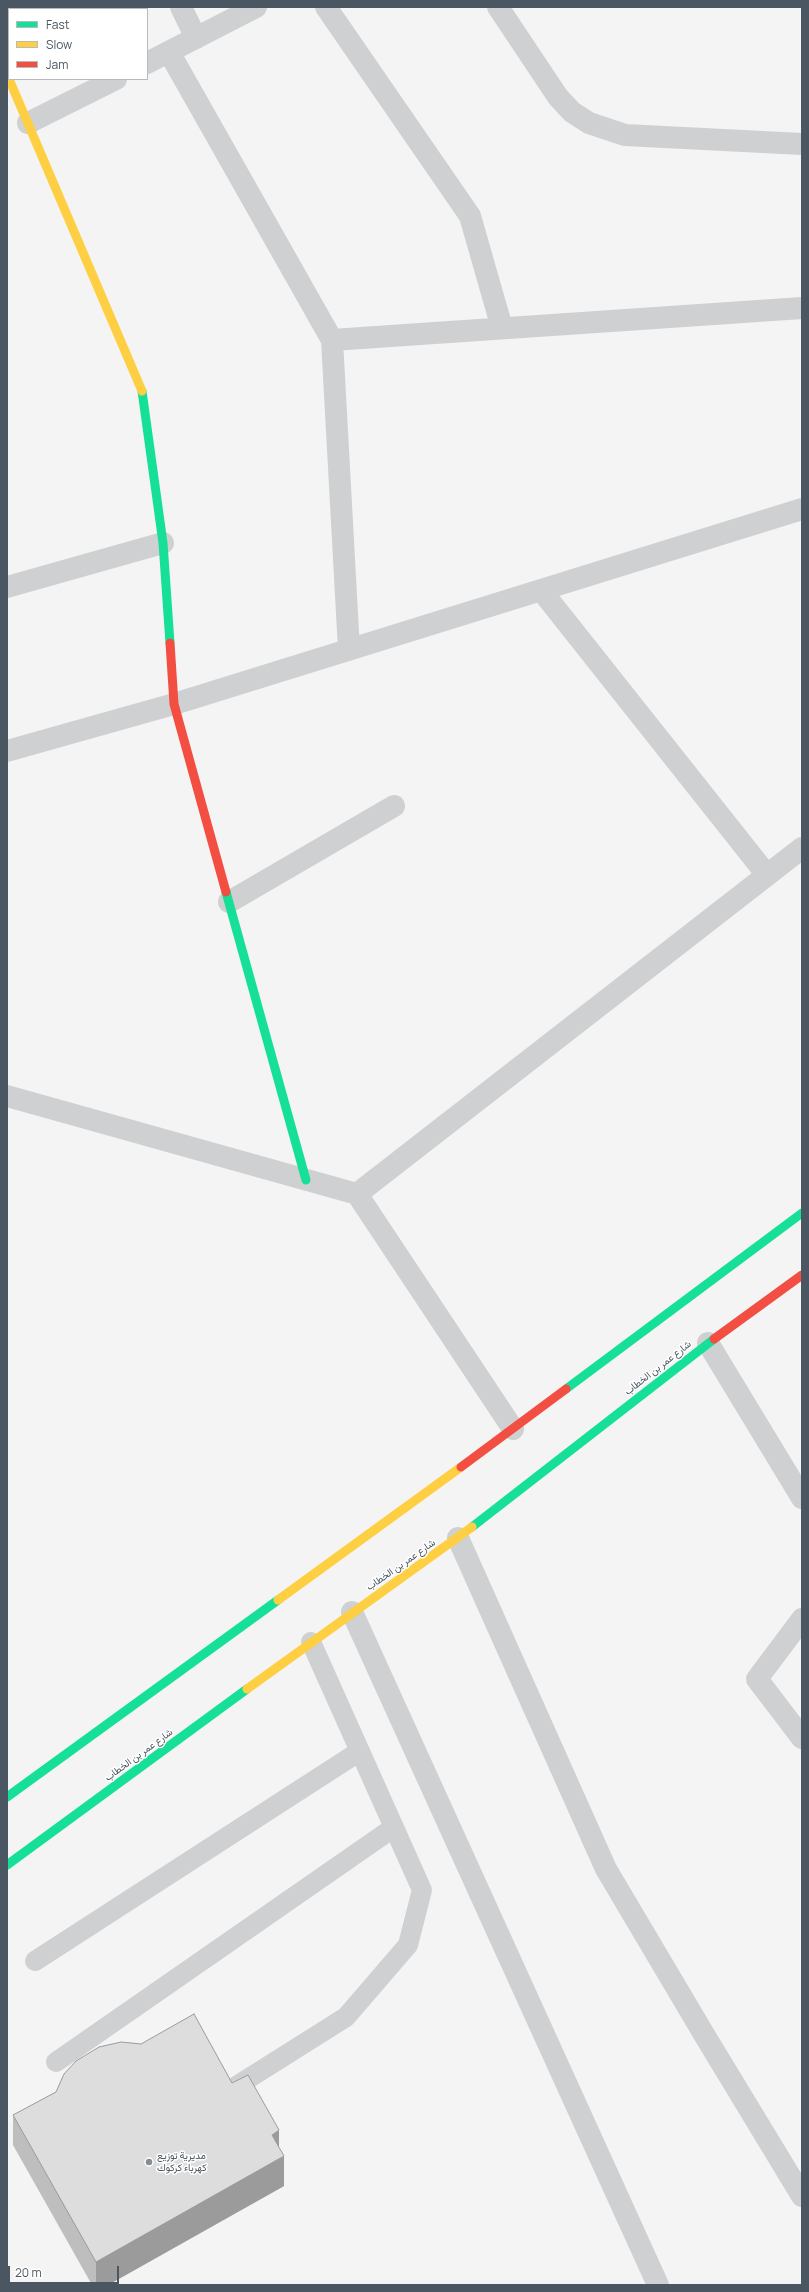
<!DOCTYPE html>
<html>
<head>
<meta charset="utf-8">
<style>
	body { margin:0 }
	#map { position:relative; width:809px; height:2292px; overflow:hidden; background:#f4f4f4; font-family:Manrope,sans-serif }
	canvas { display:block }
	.frame { position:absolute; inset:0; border:8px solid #4a5661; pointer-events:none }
	.legend { position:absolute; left:8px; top:8px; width:140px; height:72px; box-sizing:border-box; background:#fff; border:1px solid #b7bbc0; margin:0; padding:5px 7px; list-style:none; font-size:12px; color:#4a5661 }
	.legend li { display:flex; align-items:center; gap:8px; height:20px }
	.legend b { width:20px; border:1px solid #b7bbc0 }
	.scale { position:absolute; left:8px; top:2266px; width:111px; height:18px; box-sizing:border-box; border:2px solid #4a5661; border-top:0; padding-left:5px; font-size:12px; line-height:14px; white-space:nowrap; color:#4a5661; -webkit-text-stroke:3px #fff; paint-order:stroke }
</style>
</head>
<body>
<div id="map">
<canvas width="809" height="2292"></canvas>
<div class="frame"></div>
<ul class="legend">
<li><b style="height:5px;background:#16e098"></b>Fast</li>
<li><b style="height:5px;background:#ffcf43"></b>Slow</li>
<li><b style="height:5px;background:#f24e42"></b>Jam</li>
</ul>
<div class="scale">20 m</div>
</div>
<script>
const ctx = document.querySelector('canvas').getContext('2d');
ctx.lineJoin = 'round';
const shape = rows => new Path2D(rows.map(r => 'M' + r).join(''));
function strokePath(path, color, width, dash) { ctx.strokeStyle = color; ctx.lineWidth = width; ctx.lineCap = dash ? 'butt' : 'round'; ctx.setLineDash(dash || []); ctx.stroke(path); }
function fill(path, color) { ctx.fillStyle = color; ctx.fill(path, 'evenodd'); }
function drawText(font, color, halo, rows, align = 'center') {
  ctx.font = font + ' Manrope,Vazirmatn,sans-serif'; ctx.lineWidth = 3; ctx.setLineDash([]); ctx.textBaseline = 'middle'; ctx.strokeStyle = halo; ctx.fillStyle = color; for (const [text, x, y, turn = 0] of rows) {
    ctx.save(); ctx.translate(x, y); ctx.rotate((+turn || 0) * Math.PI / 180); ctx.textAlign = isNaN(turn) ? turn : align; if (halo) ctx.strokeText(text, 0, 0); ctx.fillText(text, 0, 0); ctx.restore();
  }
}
strokePath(shape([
	[35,1961,360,1751],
	[56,2062,393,1828],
	[227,2092,346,2017,408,1945,422,1890,311,1642]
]), '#ced0d2', 20);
strokePath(shape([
	[181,7,196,38],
	[326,7,470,216,502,328],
	[498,7,558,97,572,112,589,123,625,135,802,144],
	[169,52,332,340,349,650],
	[147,63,256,7],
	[28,123,116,79],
	[332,340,802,308],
	[7,587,163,543],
	[541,590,767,875],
	[7,751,174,704,802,509],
	[229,902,394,806],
	[7,1096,357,1194,513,1429],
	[357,1194,802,848],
	[708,1343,802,1498],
	[458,1538,606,1869,705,2036,802,2196],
	[352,1612,658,2285],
	[802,1619,757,1679,802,1738]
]), '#ced0d2', 22);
strokePath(shape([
	[142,391,163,543,170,643],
	[226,892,306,1180],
	[566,1389,802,1213],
	[472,1527,714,1339],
	[7,1797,278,1600],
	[7,1865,247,1689]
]), '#16e098', 9);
strokePath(shape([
	[9,79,142,391],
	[278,1600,461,1467],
	[247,1689,472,1527]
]), '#ffcf43', 9);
strokePath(shape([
	[170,643,174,704,226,892],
	[714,1339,802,1275],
	[461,1467,566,1389]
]), '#f24e42', 9);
fill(shape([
	[232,2083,279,2147,284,2186,108,2285,92,2285,13,2145,13,2115,56,2092]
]), '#bebebf');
fill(shape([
	[279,2130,279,2159,284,2156,284,2186,108,2285,96,2285,96,2262,272,2135]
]), '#9b9b9b');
const building = shape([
	[194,2014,232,2083,248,2075,279,2130,272,2135,284,2156,96,2262,13,2115,56,2092,64,2074,76,2061,99,2047,121,2042,141,2044,194,2014]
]);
fill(building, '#ddddde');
strokePath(building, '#9b9b9b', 1);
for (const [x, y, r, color] of [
	[149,2162,4,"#868d94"]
]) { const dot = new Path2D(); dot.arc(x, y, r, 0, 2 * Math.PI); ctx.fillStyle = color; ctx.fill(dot); strokePath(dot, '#fff', 1.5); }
drawText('10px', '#4a5661', '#fff', [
	["شارع عمر بن الخطاب",658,1368,-38],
	["شارع عمر بن الخطاب",401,1565,-35],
	["شارع عمر بن الخطاب",139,1755,-36]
]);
drawText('10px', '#4a5661', '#fff', [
	["مديرية توزيع",157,2156],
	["كهرباء كركوك",157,2168]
], 'left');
</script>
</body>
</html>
